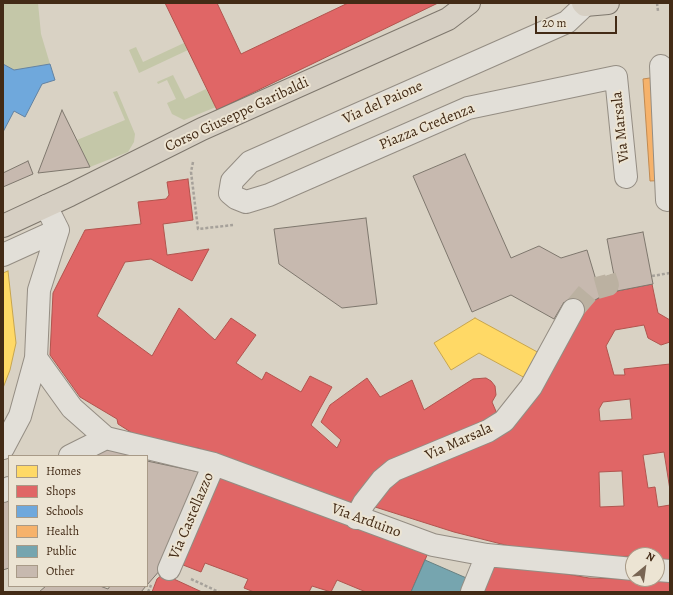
<!DOCTYPE html>
<html>
<head>
<meta charset="utf-8">
<style>
	body { margin:0 }
	#map { position:relative; width:673px; height:595px; overflow:hidden; background:#d9d2c4; font-family:Alegreya,serif }
	canvas { display:block }
	.frame { position:absolute; inset:0; border:4px solid #432b16; pointer-events:none }
	.legend { position:absolute; left:8px; top:455px; width:140px; height:132px; box-sizing:border-box; background:#ece4d3; border:1px solid #a89a87; margin:0; padding:5px 7px; list-style:none; font-size:12px; color:#432b16 }
	.legend li { display:flex; align-items:center; gap:8px; height:20px }
	.legend b { width:20px; border:1px solid #a89a87 }
	.north { position:absolute; left:625px; top:547px; width:40px; height:40px; box-sizing:border-box; background:#ece4d3; border:1px solid #a89a87; border-radius:50%; rotate:29deg; font-size:11px; font-weight:700; line-height:16px; text-align:center; color:#432b16 }
	.north::after { content:''; display:block; margin:auto; width:14px; height:18px; background:#786553; clip-path:polygon(50% 0,100% 100%,50% 72%,0 100%) }
	.scale { position:absolute; left:535px; top:16px; width:82px; height:18px; box-sizing:border-box; border:2px solid #432b16; border-top:0; padding-left:5px; font-size:12px; line-height:14px; white-space:nowrap; color:#432b16; -webkit-text-stroke:3px #ece4d3; paint-order:stroke }
</style>
</head>
<body>
<div id="map">
<canvas width="673" height="595"></canvas>
<div class="frame"></div>
<ul class="legend">
<li><b style="height:11px;background:#ffd966"></b>Homes</li>
<li><b style="height:11px;background:#e06666"></b>Shops</li>
<li><b style="height:11px;background:#6fa8dc"></b>Schools</li>
<li><b style="height:11px;background:#f6b26b"></b>Health</li>
<li><b style="height:11px;background:#76a5af"></b>Public</li>
<li><b style="height:11px;background:#c7b9af"></b>Other</li>
</ul>
<div class="north">N</div>
<div class="scale">20 m</div>
</div>
<script>
const ctx = document.querySelector('canvas').getContext('2d');
ctx.lineJoin = 'round';
function fill(path, color) { ctx.fillStyle = color; ctx.fill(path, 'evenodd'); }
const shape = rows => new Path2D(rows.map(r => 'M' + r).join(''));
function strokePath(path, color, width, dash) { ctx.strokeStyle = color; ctx.lineWidth = width; ctx.lineCap = dash ? 'butt' : 'round'; ctx.setLineDash(dash || []); ctx.stroke(path); }
function drawText(font, color, halo, rows, align = 'center') {
  ctx.font = font + ' Alegreya,serif'; ctx.lineWidth = 4; ctx.setLineDash([]); ctx.textBaseline = 'middle'; ctx.strokeStyle = halo; ctx.fillStyle = color; for (const [text, x, y, turn = 0] of rows) {
    ctx.save(); ctx.translate(x, y); ctx.rotate((+turn || 0) * Math.PI / 180); ctx.textAlign = isNaN(turn) ? turn : align; if (halo) ctx.strokeText(text, 0, 0); ctx.fillText(text, 0, 0); ctx.restore();
  }
}
fill(shape([
	[3,3,38,3,41,34,50,64,14,70,3,64],
	[184,43,188,50,139,73,129,50,136,47,143,62],
	[173,75,185,99,206,89,216,107,184,120,172,114,167,103,176,99,167,80,158,84,157,82],
	[117,91,135,134,134,142,128,152,90,167,77,140,125,120,113,92]
]), '#c4c7a8');
const homes = shape([
	[8,271,16,343,10,370,3,388,3,273,8,271],
	[475,318,541,354,527,379,479,353,451,370,434,343,475,318]
]);
fill(homes, '#ffd966');
strokePath(homes, '#c7a54e', 1);
const shops = shape([
	[165,3,217,3,241,54,348,3,438,3,217,110,165,3],
	[188,179,193,220,163,224,167,255,209,249,192,281,151,259,125,262,97,316,152,356,179,308,215,340,231,318,256,335,236,363,262,380,266,372,301,392,310,376,332,387,311,425,337,448,341,440,321,422,330,405,367,378,380,397,412,380,424,410,473,379,486,378,491,381,495,386,496,395,492,402,498,416,445,440,433,442,417,449,343,508,198,448,176,445,137,436,118,424,117,419,80,397,50,355,53,293,85,230,141,224,138,202,166,199,169,195,167,182,188,179],
	[652,284,658,313,670,320,670,342,661,345,648,338,644,325,615,330,606,346,614,375,625,375,624,369,670,364,670,490,664,452,643,455,648,488,655,487,658,507,670,505,670,563,657,562,657,555,588,558,525,550,454,532,372,506,385,482,497,434,585,306,607,293,652,284],
	[630,399,632,419,600,421,599,409,603,402,630,399],
	[622,471,624,506,600,507,599,472,622,471],
	[217,473,428,553,411,592,366,592,337,580,331,592,312,586,309,592,254,592,244,588,248,579,205,563,201,572,178,563,217,473],
	[489,560,589,578,670,580,670,592,477,592,489,560],
	[163,574,202,592,152,592,157,579,163,574]
]);
fill(shops, '#e06666');
strokePath(shops, '#b1544e', 1);
const schools = shape([
	[3,64,14,70,50,64,55,80,42,84,25,117,14,111,3,132,3,64]
]);
fill(schools, '#6fa8dc');
strokePath(schools, '#6282a1', 1);
const health = shape([
	[670,75,670,180,650,181,643,79,670,75]
]);
fill(health, '#f6b26b');
strokePath(health, '#c08a52', 1);
const public = shape([
	[425,560,471,580,466,592,411,592,425,560]
]);
fill(public, '#76a5af');
strokePath(public, '#678081', 1);
const building = shape([
	[62,110,90,167,38,173,62,110],
	[465,154,511,258,539,246,561,258,587,250,596,280,614,274,617,291,607,293,585,306,582,310,573,310,564,302,554,319,511,295,472,312,413,176,465,154],
	[28,161,33,174,3,187,3,173,28,161],
	[366,218,377,304,342,308,279,264,274,229,366,218],
	[643,232,653,284,617,291,607,239,643,232],
	[100,446,136,456,89,456,100,446],
	[147,461,204,473,161,569,147,585,147,461],
	[9,499,9,568,3,570,3,502,9,499],
	[46,586,100,586,108,589,110,586,146,586,141,592,39,592,46,586]
]);
fill(building, '#c7b9af');
strokePath(building, '#7e776d', 1);
strokePath(shape([
	[573,310,590,290,608,285,605,276]
]), '#bbb1a1', 22, [22, 11]);
const minor = shape([
	[585,5,567,22,250,162,232,181,230,193,236,198,246,202,269,195,468,108,616,77,626,177],
	[661,66,667,200],
	[3,255,58,230],
	[36,358,72,408,106,438,214,464,433,545,487,555,633,569],
	[3,448,20,416,36,358,39,290,58,230,46,206],
	[70,456,106,438],
	[3,491,9,488],
	[356,518,364,503,382,480,394,470,488,431,504,421,531,387,573,310],
	[169,569,214,464],
	[657,570,670,571],
	[472,592,487,555]
]);
const major = shape([
	[583,3,585,5,608,3],
	[3,226,70,195,202,129,448,19,469,3]
]);
strokePath(minor, '#948d83', 24);
strokePath(major, '#7e776d', 24);
strokePath(shape([
	[657,3,658,11],
	[193,162,191,172,198,229,233,225],
	[652,276,670,273],
	[191,579,219,592],
	[148,592,151,585]
]), '#a6a19a', 2.5, [3, 2]);
strokePath(minor, '#e2dfd8', 22);
strokePath(major, '#d6cfc3', 22);
drawText('15px', '#432b16', '#ece4d3', [
	["Via del Paione",383,103,-24],
	["Corso Giuseppe Garibaldi",237,115,-25],
	["Piazza Credenza",427,127,-22],
	["Via Marsala",621,127,-96],
	["Via Marsala",459,442,-24],
	["Via Castellazzo",192,516,-67],
	["Via Arduino",366,521,20]
]);
</script>
</body>
</html>
